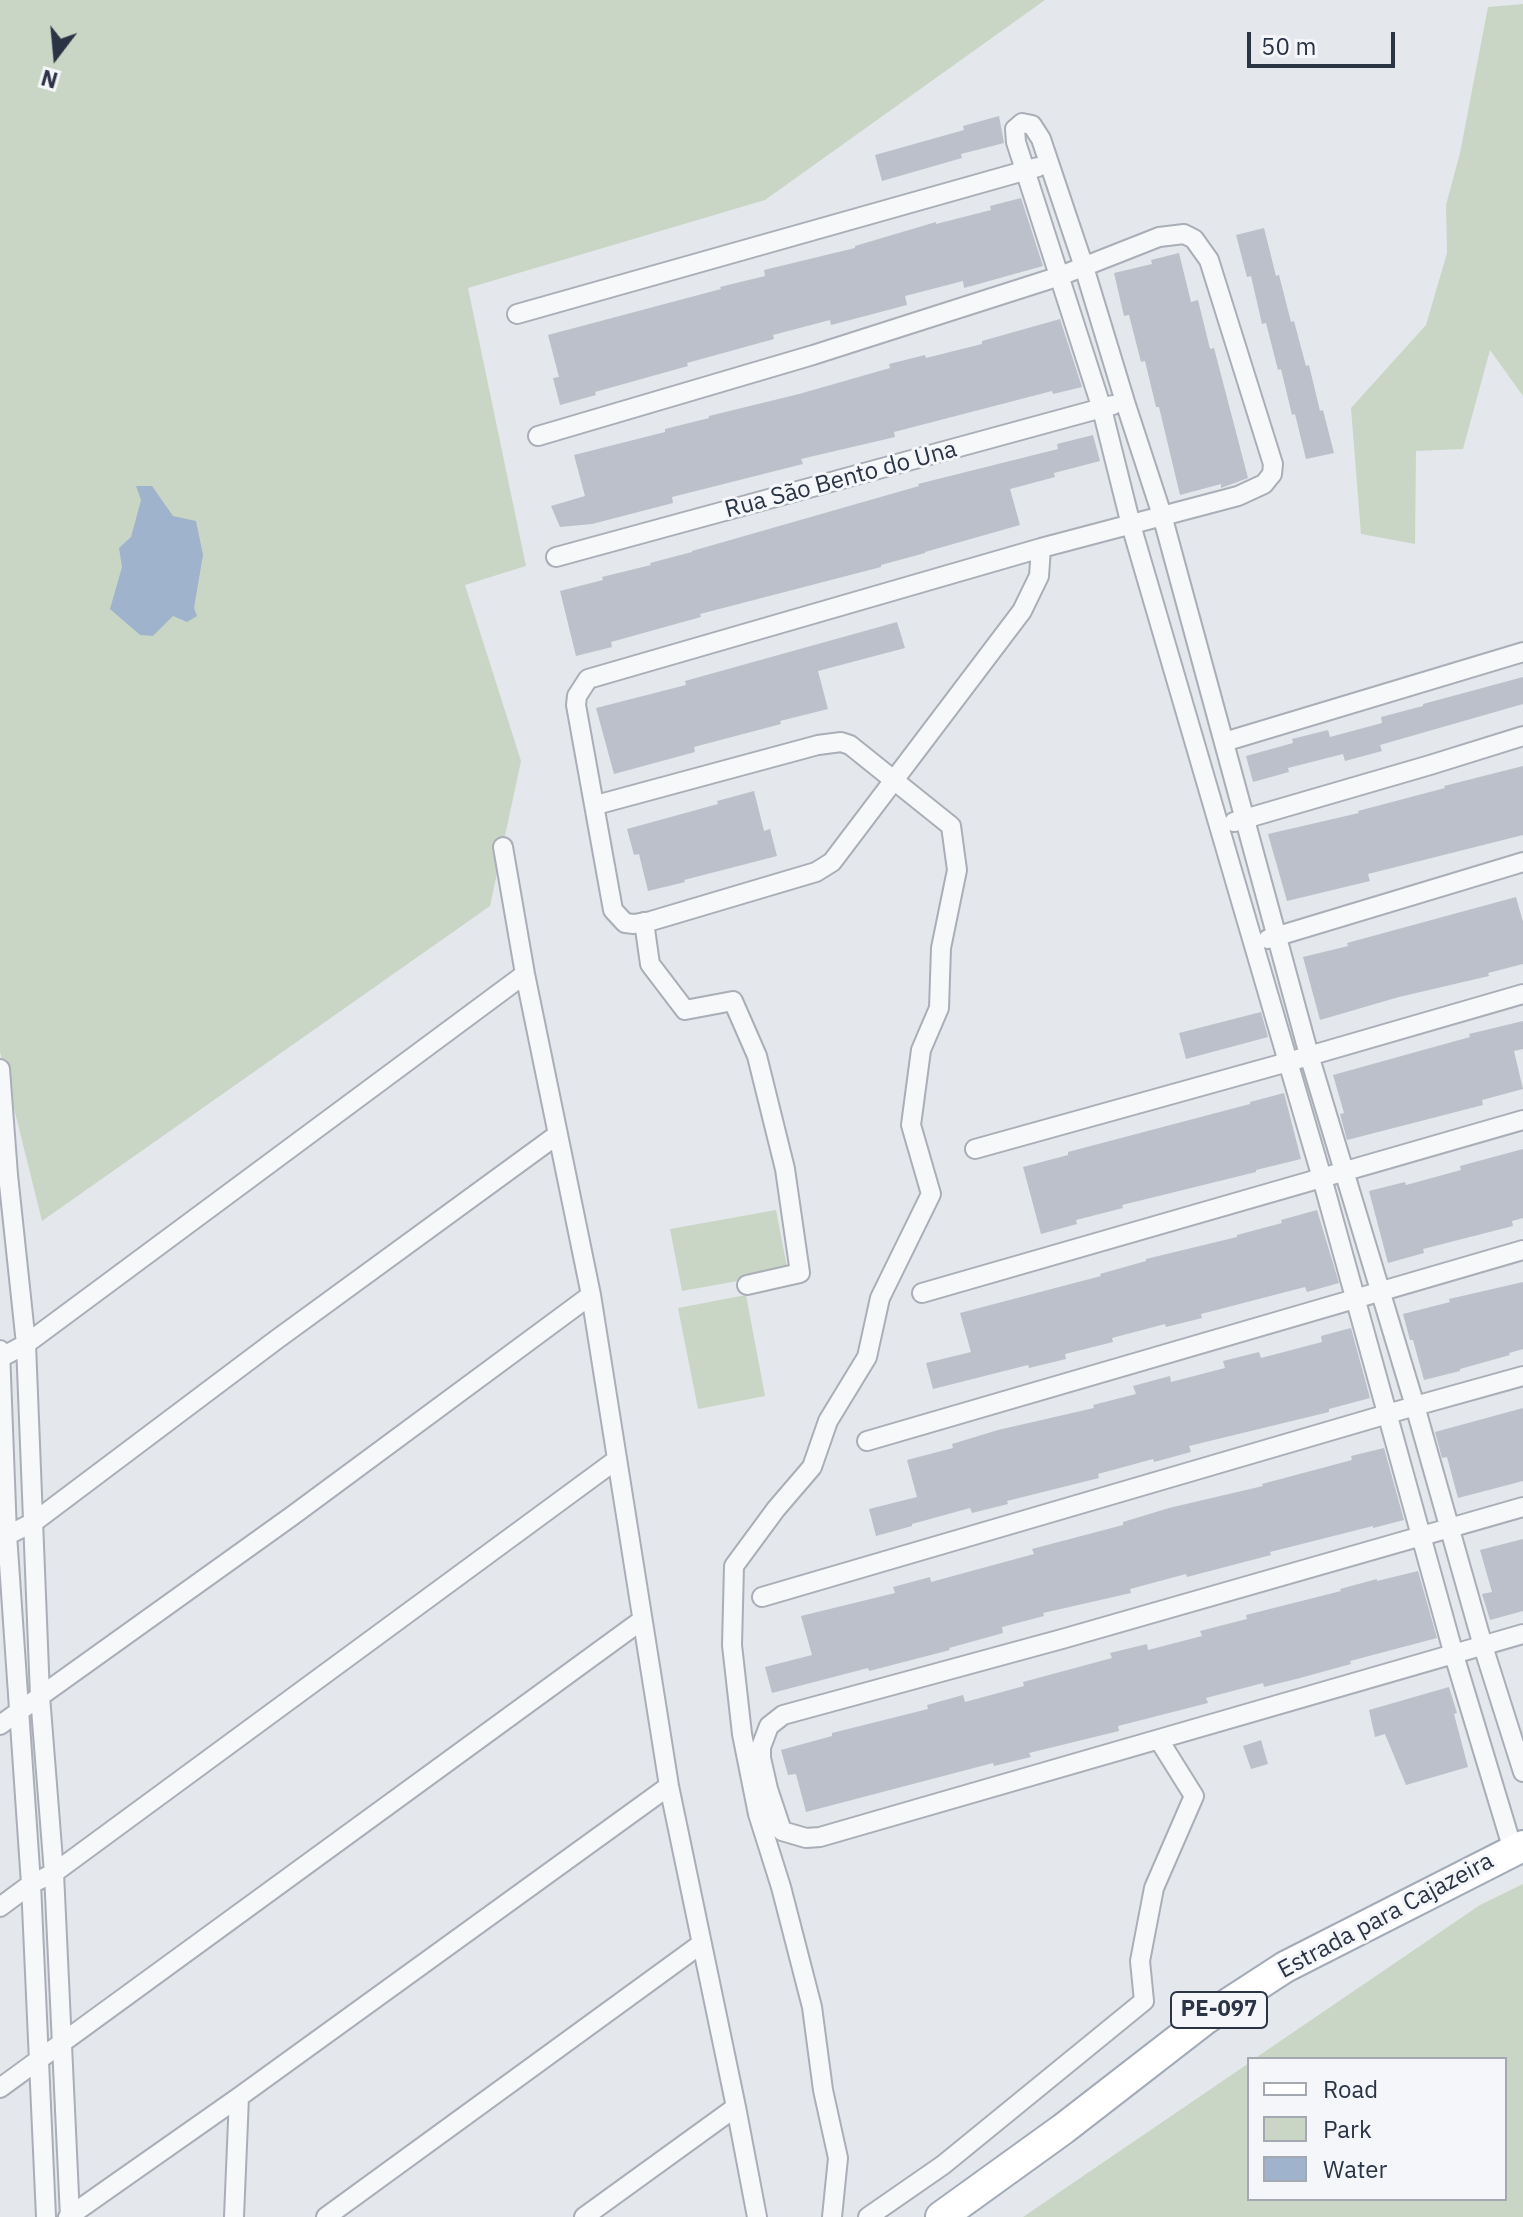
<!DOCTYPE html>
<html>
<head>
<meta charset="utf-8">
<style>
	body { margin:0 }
	#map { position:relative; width:1523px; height:2217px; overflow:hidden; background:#e4e7ec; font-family:"IBM Plex Sans",sans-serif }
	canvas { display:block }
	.legend { position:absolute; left:1247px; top:2057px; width:260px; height:144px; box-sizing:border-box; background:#f4f6f9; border:2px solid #a4a8b1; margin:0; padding:10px 14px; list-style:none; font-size:24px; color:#2b3445 }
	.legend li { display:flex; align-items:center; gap:16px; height:40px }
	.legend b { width:40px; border:2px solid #a4a8b1 }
	.north { position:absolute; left:16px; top:16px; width:80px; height:80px; -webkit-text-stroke:6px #f4f6f9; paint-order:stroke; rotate:196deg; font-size:22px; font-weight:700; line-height:32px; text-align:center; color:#2b3445 }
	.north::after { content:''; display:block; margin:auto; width:28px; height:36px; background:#2b3445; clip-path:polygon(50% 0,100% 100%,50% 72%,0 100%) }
	.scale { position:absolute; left:1247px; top:32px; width:148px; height:36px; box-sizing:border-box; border:4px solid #2b3445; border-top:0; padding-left:10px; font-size:24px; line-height:28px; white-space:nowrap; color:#2b3445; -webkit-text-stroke:6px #f4f6f9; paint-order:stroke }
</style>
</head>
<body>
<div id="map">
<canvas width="1523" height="2217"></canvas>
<ul class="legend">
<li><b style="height:10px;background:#fff"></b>Road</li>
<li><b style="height:22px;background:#c9d6c5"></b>Park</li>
<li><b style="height:22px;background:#9fb4cc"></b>Water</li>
</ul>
<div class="north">N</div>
<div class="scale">50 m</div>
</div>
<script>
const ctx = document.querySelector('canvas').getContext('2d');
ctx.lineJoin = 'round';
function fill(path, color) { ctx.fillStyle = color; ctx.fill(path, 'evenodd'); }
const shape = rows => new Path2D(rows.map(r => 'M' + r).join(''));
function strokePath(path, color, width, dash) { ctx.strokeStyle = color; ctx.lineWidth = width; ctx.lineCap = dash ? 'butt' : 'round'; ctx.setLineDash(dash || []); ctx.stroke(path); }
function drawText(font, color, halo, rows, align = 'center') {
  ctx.font = font + ' "IBM Plex Sans",sans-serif'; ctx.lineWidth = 6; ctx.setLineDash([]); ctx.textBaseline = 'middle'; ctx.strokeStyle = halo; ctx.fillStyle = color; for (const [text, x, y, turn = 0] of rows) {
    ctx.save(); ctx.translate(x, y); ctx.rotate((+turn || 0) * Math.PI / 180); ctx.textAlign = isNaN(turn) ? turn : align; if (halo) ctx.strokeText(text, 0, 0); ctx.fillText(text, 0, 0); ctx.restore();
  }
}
fill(shape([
	[0,0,1045,0,765,200,468,288,526,566,465,585,521,761,490,906,42,1221,0,1052],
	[1523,4,1523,396,1490,350,1463,449,1416,451,1415,544,1361,534,1351,408,1426,325,1447,253,1446,205,1460,153,1488,7],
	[776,1210,788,1272,682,1291,670,1229],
	[746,1295,765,1396,698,1409,678,1308],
	[1523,1884,1523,2217,1023,2217,1249,2063,1249,2199,1505,2199,1505,2059,1254,2059,1480,1905]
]), '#c9d6c5');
fill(shape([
	[136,486,152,486,173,516,196,521,203,555,194,608,197,616,187,622,173,616,153,636,140,635,110,609,122,567,119,548,131,537,141,500]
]), '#9fb4cc');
fill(shape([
	[999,116,1004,143,961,154,962,158,882,181,875,155,964,130,963,126],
	[1021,198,1043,266,964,288,963,281,905,296,907,305,831,325,830,320,773,335,774,339,687,363,688,366,595,392,596,395,560,405,553,378,559,377,548,335,721,289,720,287,765,276,764,270,855,248,855,246,936,222,936,224,991,210,990,206],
	[1264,228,1276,276,1279,275,1291,322,1294,321,1306,366,1309,365,1320,411,1323,410,1334,453,1306,459,1295,414,1292,415,1281,369,1278,370,1266,323,1262,324,1251,276,1247,277,1236,235],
	[1179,253,1191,302,1198,300,1210,349,1214,348,1248,478,1221,488,1221,484,1180,495,1159,407,1156,407,1145,361,1141,362,1129,315,1124,316,1114,273,1152,264,1151,260],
	[1060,319,1082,387,1053,394,1052,391,894,432,895,437,801,459,803,464,672,497,673,503,592,524,560,527,551,506,585,496,574,455,665,432,665,429,709,418,709,416,799,394,890,368,889,364,925,355,926,358,982,344,982,341],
	[1093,435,1100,461,1054,473,1055,477,1010,489,1020,525,925,552,925,553,881,565,881,567,700,614,701,617,611,642,612,647,576,656,560,591,603,580,602,577,651,565,650,563,692,552,692,551,919,486,918,484,1058,449,1057,444],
	[897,622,905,648,818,671,828,709,780,721,781,724,694,747,695,752,614,774,596,708,686,685,685,681],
	[1523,677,1523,704,1380,745,1382,751,1345,761,1343,754,1288,768,1289,772,1253,782,1246,756,1293,743,1292,739,1328,730,1330,737,1382,723,1381,717,1423,706,1423,704],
	[1523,766,1523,835,1368,874,1370,881,1287,901,1268,834,1359,813,1358,811,1445,788,1444,786],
	[754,791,764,831,770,829,777,856,684,880,685,882,648,891,639,854,634,855,627,829,718,804,717,801],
	[1516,897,1523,922,1523,964,1488,973,1489,976,1399,997,1320,1020,1303,957,1348,946,1347,943],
	[1261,1012,1268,1037,1186,1059,1179,1033],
	[1523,1021,1523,1049,1514,1051,1523,1089,1482,1100,1483,1105,1347,1140,1340,1114,1344,1113,1333,1075,1470,1037,1469,1034],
	[1284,1093,1301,1159,1256,1170,1256,1172,1122,1205,1123,1208,1076,1220,1077,1224,1041,1234,1023,1167,1068,1155,1068,1152,1250,1104,1250,1102],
	[1523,1149,1523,1218,1512,1221,1513,1226,1423,1249,1424,1253,1388,1263,1369,1191,1405,1182,1406,1185,1461,1170,1460,1166],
	[1317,1210,1339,1283,1307,1292,1305,1287,1201,1314,1202,1318,1166,1327,1165,1324,1112,1338,1113,1342,1065,1354,1066,1359,1029,1368,1028,1365,933,1389,926,1363,971,1352,960,1313,1101,1276,1100,1274,1146,1261,1146,1259,1237,1237,1237,1235,1282,1223,1281,1220],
	[1523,1282,1523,1349,1509,1353,1510,1355,1460,1369,1460,1371,1424,1380,1413,1340,1410,1340,1403,1314,1450,1302,1449,1299],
	[1351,1328,1370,1398,1329,1409,1329,1412,1189,1446,1191,1452,1154,1462,1153,1459,1098,1474,1099,1478,1007,1501,1008,1504,972,1513,970,1508,912,1524,912,1526,876,1536,869,1509,917,1497,907,1460,953,1448,952,1444,998,1430,1094,1408,1093,1405,1136,1394,1133,1386,1170,1376,1171,1382,1225,1368,1223,1361,1259,1352,1261,1358,1322,1342,1321,1336],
	[1523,1408,1523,1481,1458,1498,1447,1457,1442,1458,1435,1432],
	[1384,1448,1404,1520,1373,1528,1373,1526,1270,1552,1271,1555,1187,1577,1186,1574,1130,1589,1131,1593,1043,1613,1044,1616,1002,1627,1003,1633,949,1648,950,1650,869,1671,868,1668,772,1693,765,1667,812,1655,801,1616,895,1593,893,1587,930,1577,931,1582,1034,1554,1032,1549,1123,1525,1123,1522,1169,1508,1263,1486,1262,1484,1352,1460,1351,1456],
	[1523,1539,1523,1611,1490,1620,1482,1594,1492,1592,1480,1550],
	[1418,1571,1437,1638,1350,1661,1351,1664,1300,1678,1264,1687,1263,1683,1206,1698,1208,1703,1118,1726,1119,1731,1029,1753,1031,1757,994,1766,993,1763,806,1812,796,1774,788,1775,781,1750,832,1736,832,1733,928,1709,927,1705,963,1695,965,1702,1024,1686,1023,1682,1112,1658,1110,1653,1147,1644,1148,1650,1202,1636,1200,1631,1247,1619,1246,1615,1341,1591,1340,1589,1377,1579,1377,1581],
	[1449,1687,1457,1713,1454,1714,1468,1767,1406,1785,1385,1734,1375,1737,1369,1710],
	[1261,1740,1268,1764,1251,1769,1243,1746]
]), '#bbc0ca');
const minor = shape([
	[517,314,1038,167],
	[538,436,813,355,1060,276,1159,237,1184,234,1194,239,1209,260,1273,464,1272,474,1264,484,1238,496,1041,548,588,679,577,696,576,705,613,910,625,923,634,924,651,921,816,872,832,862,1022,611,1039,576,1041,548],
	[556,557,1113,405],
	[1224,742,1523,652],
	[596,805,818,745,841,742,850,745,951,826,957,870,941,948,939,1008,921,1050,911,1125,931,1194,880,1298,867,1357,828,1421,812,1467,776,1509,734,1566,732,1645,742,1734,758,1814,781,1887,812,2007,823,2090,838,2158,832,2217],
	[1234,822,1430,765,1523,736],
	[503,847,525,974,591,1295,669,1786,736,2107,757,2217],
	[644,922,650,964,685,1010,733,1001,757,1056,785,1169,800,1273,747,1285],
	[1268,939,1523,862],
	[0,1069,8,1175,26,1344,40,1696,54,1873,70,2217],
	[975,1149,1288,1062,1523,994],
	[922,1293,1523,1120],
	[0,1350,7,1534,31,1884,46,2217],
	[0,1358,26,1344,525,974],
	[867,1441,1523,1250],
	[1523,1507,1062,1639,783,1715,769,1726,761,1747,761,1758,768,1789,782,1831,806,1838,820,1837,1523,1634],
	[0,1539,34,1522,276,1340,557,1135],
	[762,1597,1415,1406,1523,1376],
	[0,1725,292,1516,591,1295],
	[1513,1850,1454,1655,1322,1178,1131,525,1102,409,1016,142,1015,129,1022,123,1032,125,1041,139,1084,267,1126,405,1162,515,1309,1055,1415,1406,1483,1646,1523,1772],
	[0,1907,31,1884,54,1873,616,1460],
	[0,2088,642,1620],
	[68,2217,239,2097,669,1786],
	[234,2217,239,2097],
	[326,2217,701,1944],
	[584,2217,736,2107],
	[868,2217,943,2165,1144,2001,1140,1961,1154,1888,1194,1796,1159,1740]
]);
const primary = shape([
	[941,2217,1063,2129,1205,2019,1285,1967,1523,1846]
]);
strokePath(minor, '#a9aeb7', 22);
strokePath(primary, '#a3abb8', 34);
strokePath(minor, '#f7f8fa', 18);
strokePath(primary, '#fff', 30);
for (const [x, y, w] of [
	[1219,2010,96]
]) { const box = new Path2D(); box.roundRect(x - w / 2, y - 18, w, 36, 6); ctx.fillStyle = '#f4f6f9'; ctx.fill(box); strokePath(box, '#2b3445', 2); }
drawText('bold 22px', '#2b3445', null, [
	["PE-097",1219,2010]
]);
drawText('24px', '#2b3445', '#f4f6f9', [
	["Rua São Bento do Una",841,480,-15],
	["Estrada para Cajazeira",1386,1916,-28]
]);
</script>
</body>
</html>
